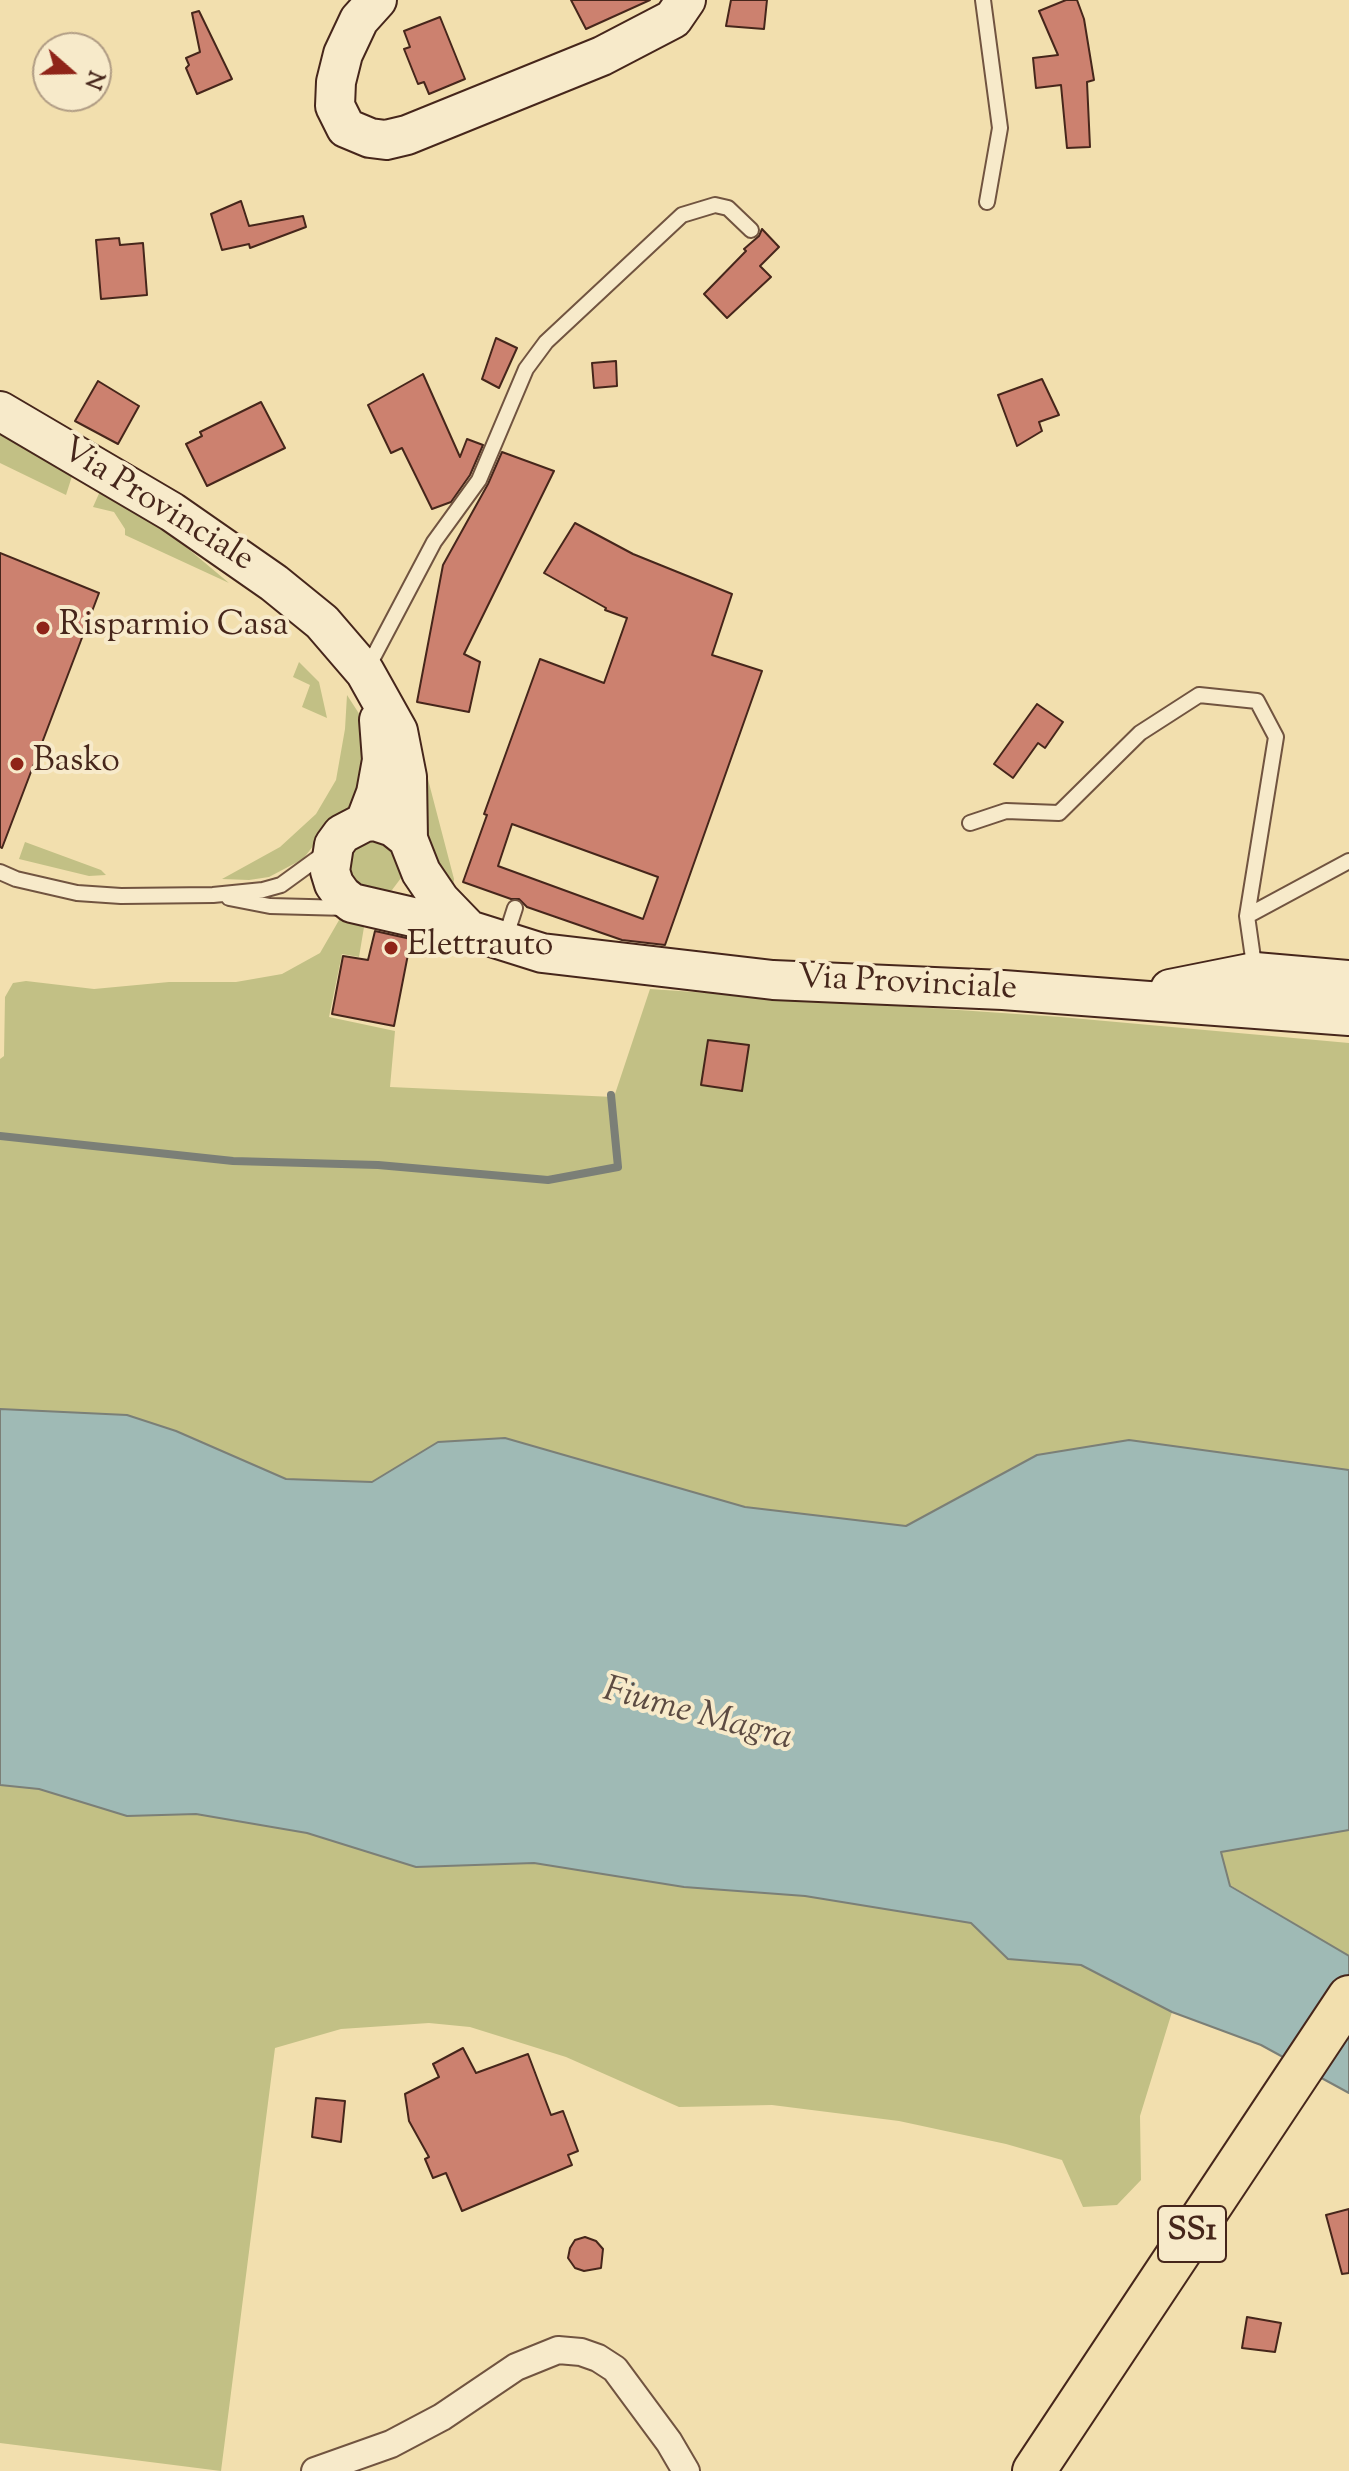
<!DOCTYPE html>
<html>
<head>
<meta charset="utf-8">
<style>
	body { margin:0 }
	#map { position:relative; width:1349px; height:2471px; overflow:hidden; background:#f2dfae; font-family:"Sorts Mill Goudy",serif }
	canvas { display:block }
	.north { position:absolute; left:32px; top:32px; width:80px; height:80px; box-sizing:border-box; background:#f7eaca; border:2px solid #b09c84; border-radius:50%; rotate:110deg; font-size:22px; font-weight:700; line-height:32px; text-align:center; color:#46261b }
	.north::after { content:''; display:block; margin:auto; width:28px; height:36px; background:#8f2418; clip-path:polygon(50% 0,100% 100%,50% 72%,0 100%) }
</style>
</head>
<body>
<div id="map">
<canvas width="1349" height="2471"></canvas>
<div class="north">N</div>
</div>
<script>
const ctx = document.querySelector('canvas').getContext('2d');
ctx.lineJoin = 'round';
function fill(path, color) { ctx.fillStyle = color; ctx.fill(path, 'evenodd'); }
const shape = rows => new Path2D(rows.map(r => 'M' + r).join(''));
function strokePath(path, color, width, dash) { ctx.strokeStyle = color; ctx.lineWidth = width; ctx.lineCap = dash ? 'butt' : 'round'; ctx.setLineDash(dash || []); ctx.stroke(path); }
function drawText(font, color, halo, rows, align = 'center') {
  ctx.font = font + ' "Sorts Mill Goudy",serif'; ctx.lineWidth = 8; ctx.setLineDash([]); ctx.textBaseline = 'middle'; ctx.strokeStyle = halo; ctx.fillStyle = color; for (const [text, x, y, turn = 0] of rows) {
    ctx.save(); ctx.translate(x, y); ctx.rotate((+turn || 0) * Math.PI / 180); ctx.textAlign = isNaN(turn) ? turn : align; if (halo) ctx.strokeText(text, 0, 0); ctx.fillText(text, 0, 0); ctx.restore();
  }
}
fill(shape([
	[0,427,73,473,66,495,0,463],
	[101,489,155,521,229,583,125,535,125,529,114,512,93,507],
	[299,662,319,682,327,718,302,707,310,685,293,677],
	[347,695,367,726,360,806,327,828,303,859,269,877,249,880,222,879,280,847,316,814,336,780,345,729],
	[418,741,454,879,452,897,418,820],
	[385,833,404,874,392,890,384,894,356,892,343,849],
	[25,842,101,870,106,875,89,876,19,859],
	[342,915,366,915,359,957,342,954,329,1017,395,1031,390,1087,614,1097,650,989,1061,1017,1349,1043,1349,1470,1128,1440,1037,1455,906,1526,745,1507,505,1438,438,1442,372,1482,286,1479,176,1431,127,1415,0,1409,0,1059,4,1056,5,997,13,983,26,981,94,989,169,982,236,982,282,974,320,953],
	[0,1785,39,1789,127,1816,196,1814,307,1833,416,1867,534,1863,684,1887,805,1896,971,1923,1008,1959,1081,1965,1172,2012,1140,2116,1141,2180,1117,2205,1083,2207,1062,2160,1006,2144,899,2121,772,2105,679,2107,566,2057,470,2027,429,2023,341,2029,275,2048,221,2471,0,2443],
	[1349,1830,1349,1956,1230,1885,1221,1852]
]), '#c2c085');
const water = shape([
	[0,1409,127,1415,176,1431,286,1479,372,1482,438,1442,505,1438,745,1507,906,1526,1037,1455,1129,1440,1349,1470,1349,1830,1221,1852,1230,1886,1349,1956,1349,2093,1261,2045,1172,2012,1081,1965,1008,1959,971,1923,805,1896,684,1887,534,1863,416,1867,307,1833,196,1814,127,1816,39,1789,0,1785,0,1409]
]);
fill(water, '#9fbab5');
strokePath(water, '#7b7f77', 2);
strokePath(shape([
	[0,1136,233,1161,378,1165,548,1180,618,1167,611,1095]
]), '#7b7f77', 8);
const building = shape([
	[571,0,650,0,586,29,571,0],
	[731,0,767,0,764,29,726,26,731,0],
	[1066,0,1077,0,1084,19,1094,80,1087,82,1090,147,1067,148,1061,85,1036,88,1033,58,1058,55,1039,11,1066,0],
	[199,11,232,79,197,94,186,68,189,65,186,58,200,52,192,13,199,11],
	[440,17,465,79,429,94,424,82,418,84,404,49,410,47,404,31,440,17],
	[241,201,249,226,303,216,306,227,250,248,249,244,222,250,211,214,241,201],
	[762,229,779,247,760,266,771,277,727,318,704,294,746,251,744,249,759,236,762,229],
	[119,238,120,245,143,243,147,295,101,299,96,240,119,238],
	[496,338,517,348,499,388,482,379,496,338],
	[616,361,617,386,594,388,592,363,616,361],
	[423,374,460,457,467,439,483,445,470,475,451,502,432,509,402,448,391,453,368,405,423,374],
	[1042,379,1059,415,1039,422,1042,431,1017,446,998,395,1042,379],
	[98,381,139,406,118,444,75,421,98,381],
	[261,402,285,448,207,486,186,444,202,436,200,432,261,402],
	[502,452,554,471,464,654,480,662,469,712,417,702,443,565,488,484,502,452],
	[575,523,633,554,732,594,712,655,762,671,665,945,622,940,527,907,519,899,511,899,463,882,487,815,484,814,540,659,604,683,627,618,605,610,606,608,544,573,575,523],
	[512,824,658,877,643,919,498,866,512,824],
	[0,553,99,593,2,848,0,847,0,553],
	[1037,704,1063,722,1045,748,1038,743,1013,778,994,764,1037,704],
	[375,931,411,939,394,1026,332,1014,343,956,368,960,375,931],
	[708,1040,749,1045,742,1091,701,1085,708,1040],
	[463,2048,476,2073,528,2054,551,2115,563,2111,578,2151,568,2155,572,2165,462,2211,446,2173,433,2178,425,2159,429,2157,409,2121,405,2094,439,2077,433,2064,463,2048],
	[316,2098,345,2101,341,2142,312,2137,316,2098],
	[1349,2209,1349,2273,1342,2274,1326,2215,1349,2209],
	[585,2237,596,2241,603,2249,601,2268,584,2271,575,2268,568,2258,570,2248,575,2240,585,2237],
	[1247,2317,1281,2323,1275,2352,1242,2348,1247,2317]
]);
fill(building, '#cc816f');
strokePath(building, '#46261b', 2);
const lane = shape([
	[983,0,1000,128,987,202],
	[367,669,434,542,479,480,526,369,546,342,682,215,715,205,728,208,751,230],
	[970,823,1006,811,1059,813,1140,733,1199,695,1257,701,1276,737,1247,916,1255,972],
	[0,872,16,879,77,893,121,896,213,895,263,890,281,885,325,853],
	[229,898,270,906,347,908],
	[1247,916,1349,861],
	[505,939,515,908]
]);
const street = shape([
	[315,2471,391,2444,442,2417,516,2367,558,2350,581,2352,598,2358,615,2369,669,2442,686,2471]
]);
const secondary = shape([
	[377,0,359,20,343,54,336,82,335,106,346,128,370,138,386,140,407,135,602,56,673,19,686,0],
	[0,411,172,512,274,583,322,622,365,672,398,731,407,777,408,839],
	[365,822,376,793,382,760,379,720],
	[469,930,440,900,421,872,408,839,393,827,375,821,365,822,342,834,334,845,330,871,334,884,342,895,352,903,469,930,542,953,773,980,1003,990,1349,1016],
	[1170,989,1255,972,1349,980]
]);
const primary = shape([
	[1034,2471,1349,1997]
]);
strokePath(lane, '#715440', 18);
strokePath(street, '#715440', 30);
strokePath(secondary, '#46261b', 42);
strokePath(primary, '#46261b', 46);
strokePath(lane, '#f7eaca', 14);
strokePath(street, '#f7eaca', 26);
strokePath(secondary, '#f7eaca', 38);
strokePath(primary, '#f2dfae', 42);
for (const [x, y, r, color] of [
	[43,628,8,"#8f2418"],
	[17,764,8,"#8f2418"],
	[391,948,8,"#8f2418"]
]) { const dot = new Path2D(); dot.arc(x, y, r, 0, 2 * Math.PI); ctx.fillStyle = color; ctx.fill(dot); strokePath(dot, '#f7eaca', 3); }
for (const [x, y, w] of [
	[1192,2234,68]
]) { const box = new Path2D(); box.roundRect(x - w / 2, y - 28, w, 56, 6); ctx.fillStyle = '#f7eaca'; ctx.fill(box); strokePath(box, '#46261b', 2); }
drawText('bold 32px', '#46261b', null, [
	["SS1",1192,2234]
]);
drawText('34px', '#46261b', '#f7eaca', [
	["Via Provinciale",156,507,32],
	["Via Provinciale",907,986,3]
]);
drawText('34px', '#46261b', '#f7eaca', [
	["Risparmio Casa",59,628],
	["Basko",33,764],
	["Elettrauto",407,948]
], 'left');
drawText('italic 36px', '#5c4b42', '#f7eaca', [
	["Fiume Magra",697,1717,15]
]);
</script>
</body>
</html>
